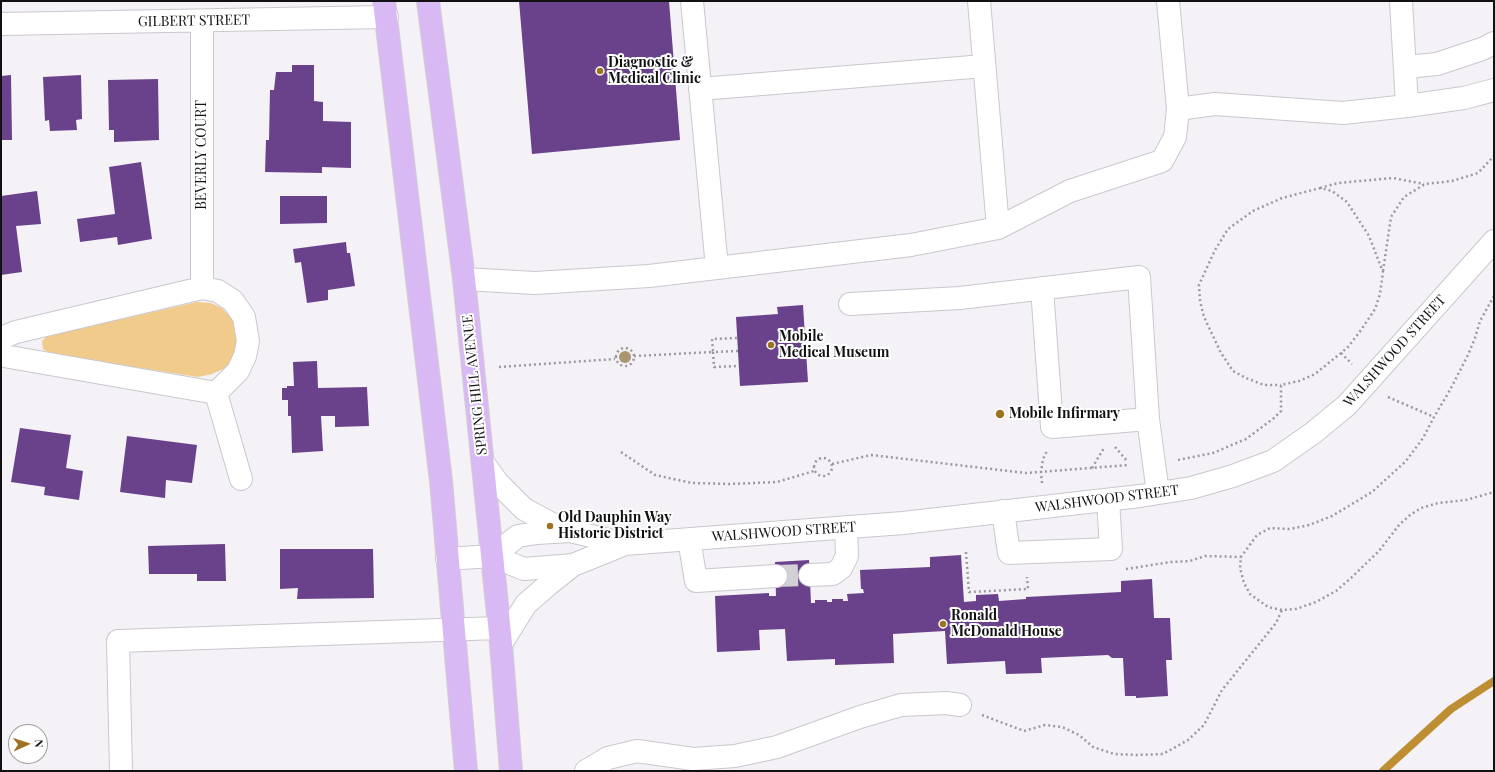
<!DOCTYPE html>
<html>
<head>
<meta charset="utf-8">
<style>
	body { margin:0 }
	#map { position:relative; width:1495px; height:772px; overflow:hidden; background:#f4f1f7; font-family:"Playfair Display",serif }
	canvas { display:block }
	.frame { position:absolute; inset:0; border:2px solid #111012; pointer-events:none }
	.north { position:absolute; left:8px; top:724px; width:40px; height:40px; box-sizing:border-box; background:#fff; border:1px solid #a09fa0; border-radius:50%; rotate:87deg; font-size:11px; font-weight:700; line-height:16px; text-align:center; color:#111012 }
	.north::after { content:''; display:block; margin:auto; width:14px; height:18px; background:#9c7321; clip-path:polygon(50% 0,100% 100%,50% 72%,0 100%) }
</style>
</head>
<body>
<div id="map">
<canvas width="1495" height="772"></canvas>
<div class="frame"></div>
<div class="north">N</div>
</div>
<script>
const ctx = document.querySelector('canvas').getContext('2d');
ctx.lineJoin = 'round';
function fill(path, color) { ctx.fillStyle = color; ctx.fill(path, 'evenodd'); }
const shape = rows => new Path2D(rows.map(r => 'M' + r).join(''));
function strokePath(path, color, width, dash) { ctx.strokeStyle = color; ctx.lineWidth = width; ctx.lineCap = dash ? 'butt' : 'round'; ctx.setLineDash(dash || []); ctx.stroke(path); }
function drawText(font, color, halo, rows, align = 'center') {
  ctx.font = font + ' "Playfair Display",serif'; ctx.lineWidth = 4; ctx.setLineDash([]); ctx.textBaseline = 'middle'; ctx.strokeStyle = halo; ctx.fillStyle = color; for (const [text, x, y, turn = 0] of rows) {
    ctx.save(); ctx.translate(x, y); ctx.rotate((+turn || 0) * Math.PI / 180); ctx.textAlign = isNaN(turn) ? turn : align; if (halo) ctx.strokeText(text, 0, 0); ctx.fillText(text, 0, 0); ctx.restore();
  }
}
fill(shape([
	[197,302,211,303,222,308,235,322,239,336,232,363,223,369,212,374,198,377,51,354,43,349,42,341,47,336]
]), '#f1cb8c');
strokePath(shape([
	[1383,771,1451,709,1494,681]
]), '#be8e33', 8);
fill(shape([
	[519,1,669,1,680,140,532,154],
	[292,65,314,65,314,101,323,102,323,121,351,122,351,168,322,167,322,173,265,172,266,140,269,140,270,90,274,90,276,72,292,72],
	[11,75,12,140,1,140,1,76],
	[81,75,82,119,76,120,77,130,50,131,49,120,45,121,43,77],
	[158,79,159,140,114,142,114,130,109,130,108,80],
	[141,162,152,239,118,245,117,237,80,242,77,219,115,214,109,167],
	[37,191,41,224,16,226,22,272,1,275,1,196],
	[280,196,327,196,327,223,280,224],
	[346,242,347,253,350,253,355,286,328,290,328,300,307,303,301,262,295,263,293,249],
	[803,305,808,382,740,386,736,317,778,314,777,307],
	[317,361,318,388,367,387,369,426,335,427,335,416,321,416,323,451,292,453,291,416,288,416,288,400,282,400,282,388,287,388,287,386,294,386,293,362],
	[20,428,71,435,66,468,83,471,79,500,44,495,45,487,11,482],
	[127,436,197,445,192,483,166,480,165,498,120,492],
	[225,544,226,581,197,581,197,574,149,574,148,546],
	[280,549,373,549,374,598,297,599,298,588,280,589],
	[961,555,964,602,976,601,976,595,998,594,999,601,1026,599,1026,597,1121,592,1121,581,1152,579,1154,618,1170,618,1172,660,1166,660,1168,696,1136,698,1136,696,1125,696,1123,658,1112,658,1108,655,1041,658,1042,673,1006,674,1005,661,947,664,945,631,893,634,894,663,835,665,835,659,787,661,785,629,759,630,760,650,717,652,715,596,769,593,769,596,776,596,775,562,809,560,811,603,815,603,815,600,827,600,827,602,832,602,832,599,843,599,843,601,848,601,847,594,864,593,863,589,861,589,860,570,930,567,930,557]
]), '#6a428b');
strokePath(shape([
	[776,576,810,575]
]), '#d2cfd5', 22, [22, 11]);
const minor = shape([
	[692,1,717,268],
	[1168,1,1178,109],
	[202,21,202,288],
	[1,24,387,17],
	[1405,67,1437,64,1482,49,1494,43],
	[700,89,984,66],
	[1407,106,1464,98,1494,90],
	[998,228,1070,191,1162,161,1175,137,1178,109,1215,104,1343,113,1407,106,1401,1],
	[464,279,535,283,649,276,911,245,998,228,979,1],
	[1042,288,1052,427,1148,419],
	[850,304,960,298,1139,277,1148,419,1158,493],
	[1,338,16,332,202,288,218,291,233,301,244,317,248,341,245,356,238,371,216,393],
	[1,354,4,356,216,393],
	[216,393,241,479],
	[484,464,498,483,524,509,550,523,567,530],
	[1003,511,1009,553,1111,549,1108,500],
	[689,539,696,581,776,576],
	[492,556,518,536,537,533,570,531,625,544,903,523,1140,496,1191,488,1233,476,1273,461,1313,433,1347,405,1494,241],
	[447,559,492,556,524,569,573,565,625,544],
	[810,575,833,574,841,568,847,556,846,527],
	[501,644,526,604,549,584,573,565],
	[121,771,118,641,499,628],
	[586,771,608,758,637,751,693,759,735,756,777,747,860,717,901,705,946,703,960,705]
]);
const major = shape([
	[384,1,441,481,466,771],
	[428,1,464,279,501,644,511,771]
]);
strokePath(minor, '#cac7cd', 24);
strokePath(major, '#cfcfd0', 24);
strokePath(shape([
	[1320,188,1338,183,1393,178,1424,184],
	[1383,271,1391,217,1404,197,1425,184,1452,181,1478,173,1494,156],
	[1494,296,1480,321,1475,338,1468,355,1450,390,1434,417,1423,438,1406,461,1372,492,1332,516,1309,525,1290,529,1270,528,1257,535,1241,557,1240,568,1244,583,1250,594,1268,607,1282,610,1296,609,1316,602,1336,591,1351,578,1379,551,1399,525,1410,515,1421,508,1438,503,1466,500,1494,492],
	'616 357a9 9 0 1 1 18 0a9 9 0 1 1-18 0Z',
	[738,351,713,352,714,367,739,366],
	[1341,353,1352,364],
	[634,356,713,352,712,339,737,338],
	[499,367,615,359],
	[1388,397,1434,417],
	[1115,447,1128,462],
	[621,452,655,475,692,483,730,484,777,482,814,471],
	'814 467a9 9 0 1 1 18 0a9 9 0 1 1-18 0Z',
	[1178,460,1213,453,1246,439,1274,418,1281,411,1281,385,1299,381,1315,374,1341,353,1348,347,1361,330,1375,309,1380,294,1383,272,1369,236,1347,202,1332,191,1320,188,1282,198,1253,211,1228,229,1215,250,1199,285,1200,301,1204,317,1221,353,1233,371,1246,378,1264,385,1281,385],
	[832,464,871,455,1026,473,1129,465],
	[1092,468,1104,448],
	[1042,483,1041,472,1043,459,1047,451],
	[966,552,969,592,1028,589,1027,577],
	[1126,569,1171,562,1190,561,1205,556,1241,557],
	[982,715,1024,731,1045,725,1062,727,1079,735,1093,747,1114,754,1136,755,1163,754,1188,740,1204,725,1222,690,1276,623,1282,610]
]), '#9c9a9f', 2.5, [2, 3]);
strokePath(minor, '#fff', 22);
strokePath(major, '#d9b9f4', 22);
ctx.fillStyle = '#a9956f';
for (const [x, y] of [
	[625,357]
]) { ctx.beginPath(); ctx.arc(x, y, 6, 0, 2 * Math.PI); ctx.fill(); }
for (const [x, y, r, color] of [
	[600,71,4,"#9c7321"],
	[771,345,4,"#9c7321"],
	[1000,414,5,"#9c7321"],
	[550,526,4,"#9c7321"],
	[943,624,4,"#9c7321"]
]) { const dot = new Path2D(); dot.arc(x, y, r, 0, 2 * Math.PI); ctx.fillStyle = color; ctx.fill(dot); strokePath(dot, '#fff', 1.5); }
drawText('14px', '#111012', '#fff', [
	["GILBERT STREET",194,21,-1],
	["BEVERLY COURT",202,155,-90],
	["WALSHWOOD STREET",1395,351,-48],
	["SPRING HILL AVENUE",475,385,-96],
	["WALSHWOOD STREET",1107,499,-7],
	["WALSHWOOD STREET",784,532,-4]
]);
drawText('bold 14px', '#111012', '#fff', [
	["Diagnostic &",608,63],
	["Medical Clinic",608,79],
	["Mobile",779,337],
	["Medical Museum",779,353],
	["Mobile Infirmary",1009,414],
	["Old Dauphin Way",558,518],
	["Historic District",558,534],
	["Ronald",951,616],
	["McDonald House",951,632]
], 'left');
</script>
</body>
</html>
